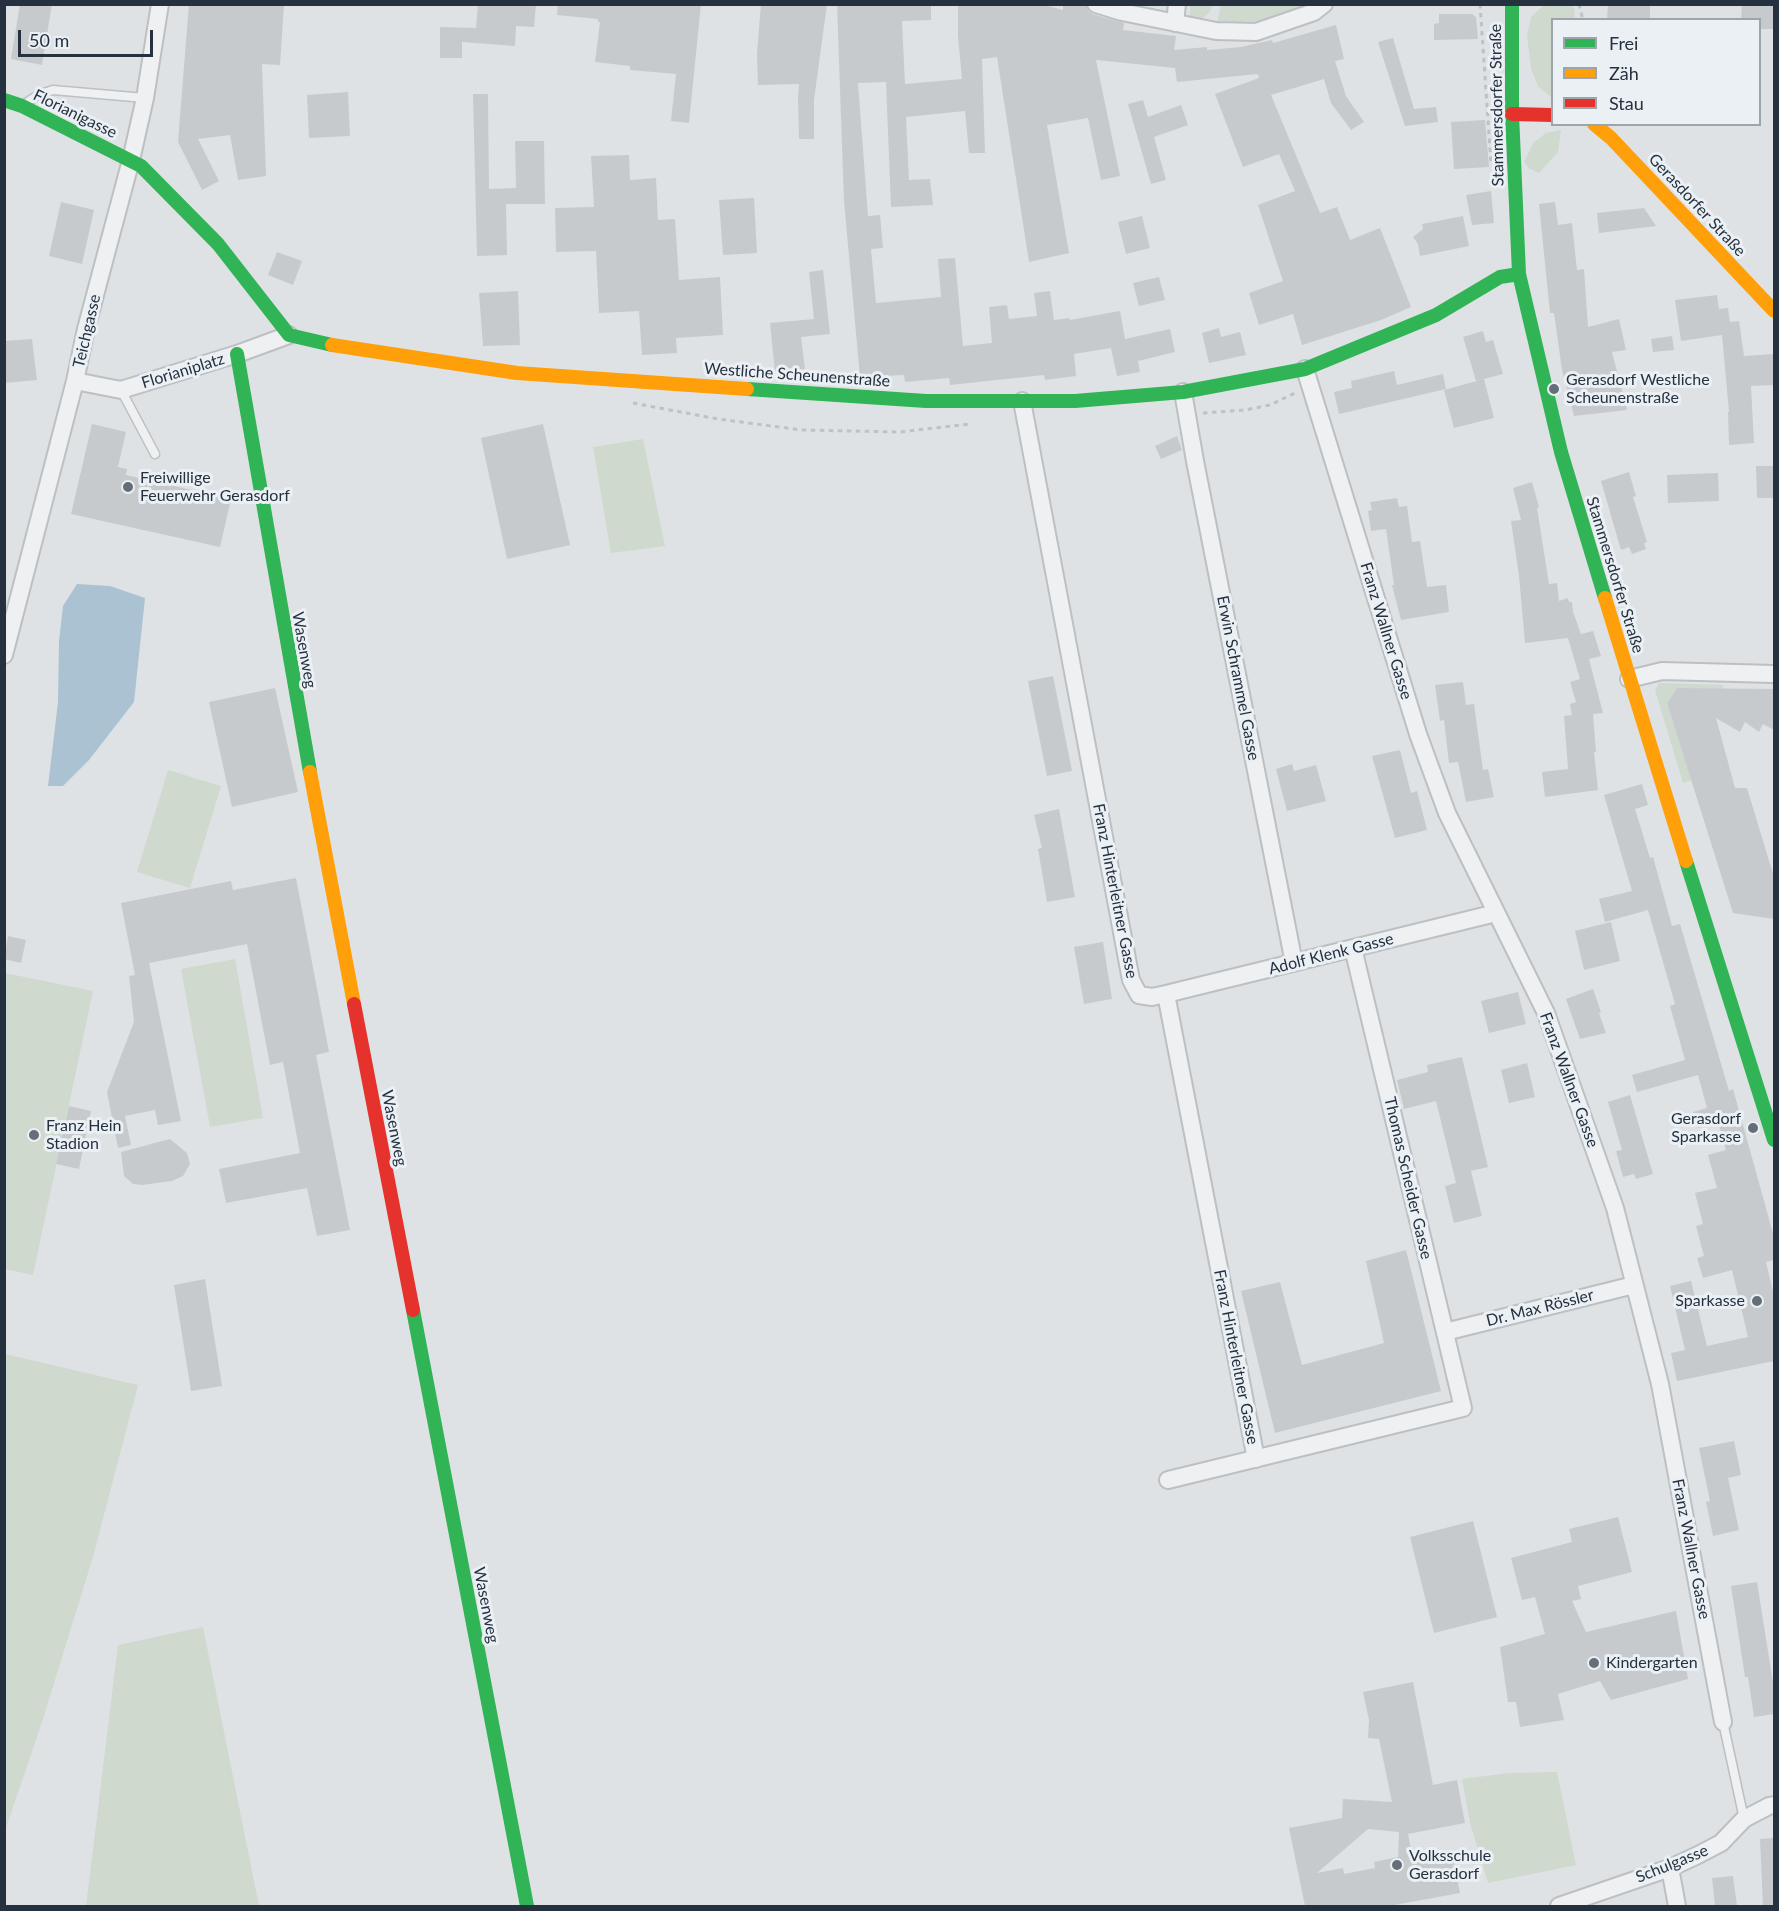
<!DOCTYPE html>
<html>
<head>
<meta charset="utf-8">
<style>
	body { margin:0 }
	#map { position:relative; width:1779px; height:1911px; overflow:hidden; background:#dfe2e4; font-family:Lato,sans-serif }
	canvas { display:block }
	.frame { position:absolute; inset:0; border:6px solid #25313f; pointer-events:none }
	.legend { position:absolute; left:1551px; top:18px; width:210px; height:108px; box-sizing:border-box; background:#ebf0f5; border:2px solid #9ca4ac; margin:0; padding:8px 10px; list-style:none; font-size:18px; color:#25313f }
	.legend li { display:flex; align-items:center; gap:12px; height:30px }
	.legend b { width:30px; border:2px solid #9ca4ac }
	.scale { position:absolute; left:18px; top:30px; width:135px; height:27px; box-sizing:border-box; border:3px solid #25313f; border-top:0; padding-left:8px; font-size:18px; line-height:21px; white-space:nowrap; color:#25313f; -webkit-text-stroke:4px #ebf0f5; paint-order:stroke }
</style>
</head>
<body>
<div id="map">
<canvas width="1779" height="1911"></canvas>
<div class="frame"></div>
<ul class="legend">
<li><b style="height:8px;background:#30b455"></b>Frei</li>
<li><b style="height:8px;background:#ff9f0a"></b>Zäh</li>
<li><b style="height:8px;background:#e5322d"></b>Stau</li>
</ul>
<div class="scale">50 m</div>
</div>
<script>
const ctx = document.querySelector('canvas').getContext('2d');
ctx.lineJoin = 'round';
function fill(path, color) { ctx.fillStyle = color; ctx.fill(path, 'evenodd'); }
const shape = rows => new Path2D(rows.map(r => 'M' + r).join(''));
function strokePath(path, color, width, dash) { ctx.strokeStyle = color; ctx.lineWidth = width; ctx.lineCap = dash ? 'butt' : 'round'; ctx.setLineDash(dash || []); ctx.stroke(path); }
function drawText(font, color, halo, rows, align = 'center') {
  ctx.font = font + ' Lato,sans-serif'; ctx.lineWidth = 6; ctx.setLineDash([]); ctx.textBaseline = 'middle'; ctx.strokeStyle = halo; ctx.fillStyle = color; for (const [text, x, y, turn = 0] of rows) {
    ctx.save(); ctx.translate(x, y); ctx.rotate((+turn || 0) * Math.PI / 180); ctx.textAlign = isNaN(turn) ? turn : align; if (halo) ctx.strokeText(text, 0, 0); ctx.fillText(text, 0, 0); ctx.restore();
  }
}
fill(shape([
	[1190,5,1212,4,1212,5,1210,12,1199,21,1190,18],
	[1221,5,1307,5,1267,22,1241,26,1217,23],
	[1544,5,1571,5,1574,8,1575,19,1552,20,1552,98,1538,86,1531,69,1527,35,1531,17],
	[1561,130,1558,152,1539,173,1530,169,1524,162,1533,143,1546,133],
	[643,439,665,546,611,553,593,447],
	[1659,683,1723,685,1723,689,1677,688,1667,703,1692,780,1683,783,1655,690],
	[168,770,221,786,190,888,137,872],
	[235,959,263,1118,210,1127,181,969],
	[5,973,93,991,33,1275,5,1269],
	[5,1354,138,1385,93,1557,42,1722,5,1831],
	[203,1627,259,1906,86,1906,118,1645],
	[1557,1772,1576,1865,1488,1883,1470,1823,1462,1779,1509,1773]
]), '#d0d9ce');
fill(shape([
	[77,584,110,586,145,598,134,702,89,760,63,786,48,786,58,702,59,641,63,606]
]), '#aac2d2');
fill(shape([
	[20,4,52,4,42,65,11,59],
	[189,4,284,4,280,65,262,64,266,176,238,180,230,135,198,139,219,181,202,190,178,142],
	[478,4,536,4,534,27,516,26,515,46,462,42,462,58,440,58,440,27,476,28],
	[558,4,701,4,689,123,671,121,676,74,630,70,630,66,595,62,600,22,598,22,598,19,557,15],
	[761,4,827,4,814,100,814,139,799,139,798,100,799,84,758,85,757,54],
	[837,4,931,4,931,20,902,21,905,84,962,79,958,36,958,4,1041,4,1063,10,1063,4,1086,4,1088,11,1092,14,1124,23,1123,30,1176,36,1174,50,1207,47,1207,50,1241,47,1272,40,1273,43,1336,25,1344,59,1335,61,1346,96,1364,122,1351,130,1331,103,1324,79,1271,95,1320,213,1337,207,1350,240,1380,228,1411,307,1381,320,1302,345,1293,314,1259,325,1249,293,1283,281,1258,205,1295,191,1279,154,1243,167,1215,94,1259,78,1258,74,1177,82,1175,68,1096,60,1120,176,1101,180,1088,118,1047,125,1069,253,1029,262,997,57,982,59,985,153,969,153,965,111,906,117,909,180,930,179,933,205,891,207,886,82,858,83,868,216,880,215,883,248,871,249,876,303,941,297,938,259,955,258,963,346,992,343,989,307,1007,305,1009,319,1037,316,1034,293,1050,291,1054,320,1069,318,1070,320,1120,311,1125,339,1170,329,1175,352,1138,361,1140,372,1117,376,1111,348,1074,354,1076,376,1045,380,1044,375,950,385,949,378,905,382,904,375,860,377,844,201],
	[1608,4,1650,4,1650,20,1607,20],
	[1742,4,1774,4,1774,29,1760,29,1760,20,1741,20],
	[1439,14,1472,14,1476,17,1478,39,1434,40,1434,24,1439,23],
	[1393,38,1414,109,1436,107,1438,122,1405,126,1378,42],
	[348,92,350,136,309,138,307,95],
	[473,94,488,94,489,189,516,188,515,141,544,141,545,204,506,204,507,255,477,256],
	[1143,100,1148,117,1181,105,1188,125,1154,137,1166,180,1151,184,1128,104],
	[1485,120,1489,167,1454,169,1451,122],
	[629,155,630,180,656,178,658,220,675,219,679,280,720,277,723,335,676,338,677,353,642,355,639,311,599,313,596,251,556,252,555,208,594,207,591,156],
	[1491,191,1494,223,1472,225,1466,195],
	[754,198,757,253,723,255,719,200],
	[61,202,94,210,82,264,49,256],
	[1555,202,1558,225,1572,223,1577,270,1584,269,1588,327,1619,319,1626,350,1612,352,1627,410,1574,416,1562,370,1554,313,1550,313,1539,204],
	[1644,208,1656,226,1599,233,1597,213],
	[1142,216,1150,248,1126,254,1118,222],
	[1463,216,1469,246,1420,256,1418,244,1413,237,1423,229,1422,224],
	[277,252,302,261,293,285,268,275],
	[823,270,830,334,801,337,805,369,775,372,770,323,814,319,809,272],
	[1159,277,1165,300,1139,306,1133,283],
	[518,291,520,345,483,346,479,293],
	[1717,295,1719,309,1728,308,1730,322,1739,321,1744,356,1774,354,1774,385,1751,386,1754,443,1729,445,1728,412,1729,412,1722,335,1681,341,1675,300],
	[1219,328,1221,337,1240,332,1246,355,1209,363,1202,333],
	[1483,331,1486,342,1493,340,1503,374,1476,381,1463,337],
	[1672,336,1674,350,1653,352,1651,339],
	[32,339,37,380,4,383,4,341],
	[1394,371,1397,385,1443,374,1446,389,1339,414,1334,392,1352,388,1351,381],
	[1484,379,1494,418,1454,428,1444,390],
	[92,424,126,432,118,467,127,469,126,475,231,499,220,547,71,514],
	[543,424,570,545,507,559,481,438],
	[1177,436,1182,450,1161,459,1155,446],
	[1756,466,1774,466,1774,498,1757,498],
	[1629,472,1636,496,1633,497,1647,542,1644,543,1646,549,1632,554,1629,547,1621,550,1601,481],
	[1718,473,1719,501,1668,503,1667,475],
	[1532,482,1539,507,1537,508,1549,584,1557,583,1559,601,1568,598,1569,602,1572,602,1573,612,1581,634,1593,631,1601,656,1589,659,1603,713,1593,714,1596,752,1594,752,1598,790,1545,797,1542,772,1568,769,1564,716,1572,715,1570,704,1576,702,1570,682,1580,679,1568,638,1525,643,1519,576,1511,521,1521,520,1513,488],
	[1397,498,1399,507,1407,506,1412,542,1420,541,1427,587,1446,585,1449,612,1401,620,1392,585,1394,585,1386,529,1371,531,1368,511,1372,510,1370,502],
	[1053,676,1072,771,1047,776,1028,681],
	[1463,682,1466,705,1474,704,1483,770,1488,769,1494,797,1466,802,1458,762,1449,763,1444,720,1440,721,1435,685],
	[275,688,298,792,232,807,209,702],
	[1677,688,1774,689,1774,730,1763,724,1759,732,1745,722,1740,732,1716,718,1735,788,1747,788,1774,877,1774,919,1733,913,1667,703],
	[1400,750,1411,793,1417,791,1427,830,1395,838,1372,756],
	[1292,764,1294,771,1316,765,1326,801,1287,811,1276,769],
	[1642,784,1648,805,1635,809,1650,858,1653,857,1672,926,1680,924,1729,1091,1733,1089,1774,1237,1774,1260,1766,1262,1774,1296,1774,1361,1677,1381,1671,1353,1685,1350,1670,1286,1691,1281,1707,1346,1748,1337,1732,1270,1703,1278,1697,1258,1704,1256,1696,1226,1703,1224,1695,1193,1717,1188,1708,1155,1726,1150,1718,1122,1698,1128,1693,1112,1707,1108,1698,1075,1637,1092,1632,1075,1685,1060,1670,1006,1675,1004,1648,910,1605,922,1599,899,1632,891,1604,795],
	[1059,809,1075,897,1047,902,1038,849,1042,848,1034,815],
	[296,878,329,1052,316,1055,350,1230,317,1236,307,1188,226,1203,219,1169,300,1153,283,1062,270,1065,247,944,149,963,181,1121,158,1125,155,1110,125,1116,131,1145,118,1148,107,1092,134,1022,129,976,135,975,121,903,231,881,233,890],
	[1611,922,1620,961,1584,970,1575,931],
	[8,936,26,940,21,963,4,959],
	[1103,942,1112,999,1084,1004,1074,947],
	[1593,989,1601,1012,1599,1013,1606,1033,1580,1039,1566,999],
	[1518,992,1526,1024,1489,1033,1481,1001],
	[1462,1057,1488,1167,1471,1171,1482,1216,1454,1223,1445,1186,1456,1183,1436,1101,1404,1109,1397,1080,1428,1072,1427,1065],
	[1527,1063,1535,1097,1509,1103,1501,1070],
	[1630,1095,1653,1174,1636,1179,1634,1174,1623,1177,1616,1151,1622,1150,1608,1102],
	[69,1106,91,1111,79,1169,56,1164],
	[170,1139,187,1153,190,1164,183,1176,172,1181,142,1185,133,1184,124,1176,121,1152],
	[1406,1250,1441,1391,1275,1433,1241,1291,1280,1282,1302,1365,1384,1343,1366,1261],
	[205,1279,222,1386,191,1391,174,1285],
	[1734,1441,1741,1475,1728,1478,1739,1530,1713,1536,1706,1502,1710,1501,1699,1448],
	[1618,1517,1632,1572,1578,1586,1581,1599,1572,1601,1586,1632,1676,1611,1688,1679,1611,1700,1600,1681,1558,1694,1564,1720,1520,1727,1516,1702,1508,1702,1500,1647,1545,1634,1535,1597,1522,1600,1511,1558,1572,1542,1569,1529],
	[1473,1521,1497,1617,1434,1633,1410,1537],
	[1757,1582,1774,1689,1774,1714,1754,1717,1748,1677,1745,1677,1731,1586],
	[1413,1682,1433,1785,1457,1780,1465,1823,1408,1834,1413,1861,1452,1853,1460,1893,1389,1906,1305,1906,1289,1828,1342,1818,1343,1799,1392,1802,1379,1739,1368,1738,1369,1720,1363,1692],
	[1368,1829,1399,1832,1398,1857,1374,1862,1375,1868,1344,1874,1343,1868,1317,1873],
	[1774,1838,1774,1905,1763,1906,1760,1839],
	[1733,1876,1737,1906,1715,1906,1712,1878]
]), '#c7cacd');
const lane = shape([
	[26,103,38,95,53,90,145,98],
	[121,390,155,454],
	[1723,1722,1744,1819]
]);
const street = shape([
	[1096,4,1122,12,1216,31,1256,32,1314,12,1324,4],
	[1175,23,1177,4],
	[1305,369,1418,734,1447,813,1546,1013,1615,1208,1660,1384,1723,1722],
	[75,381,121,390,237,354,289,335],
	[1183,392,1195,461,1294,963],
	[1022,401,1131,980,1139,995,1152,997,1166,994,1256,1459],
	[4,655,75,381,86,329,131,160,145,98,160,4],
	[1629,679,1662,671,1774,674],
	[1166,994,1496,913],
	[1445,1332,1634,1285],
	[1168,1480,1463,1408,1353,948],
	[1670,1868,1677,1906],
	[1559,1906,1670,1868,1698,1855,1721,1843,1744,1819,1769,1806,1774,1805]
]);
strokePath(lane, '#bdc0c2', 11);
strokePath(street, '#bdc0c2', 20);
strokePath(shape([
	[1480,4,1491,164],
	[1579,4,1583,20],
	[633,403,718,419,802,430,900,432,969,424],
	[1203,413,1245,410,1270,405,1295,393]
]), '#bec1c5', 3, [4.5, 4.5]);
strokePath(lane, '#eef0f2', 8);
strokePath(street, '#eef0f2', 16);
strokePath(shape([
	[1512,4,1512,114,1519,274,1561,452,1605,598],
	[4,100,22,106,141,166,218,244,289,335,332,345],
	[237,354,310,772],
	[747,389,926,401,1075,401,1183,392,1305,369,1436,315,1500,277,1519,274],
	[1686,861,1774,1140],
	[413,1310,527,1906]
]), '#30b455', 14);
strokePath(shape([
	[1594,124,1611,138,1774,311],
	[332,345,517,373,747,389],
	[1605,598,1686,861],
	[310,772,354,1004]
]), '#ff9f0a', 14);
strokePath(shape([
	[1512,114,1552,115],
	[354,1004,413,1310]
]), '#e5322d', 14);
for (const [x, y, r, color] of [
	[1554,389,6,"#666f79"],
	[128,487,6,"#666f79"],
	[1753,1128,6,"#666f79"],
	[34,1135,6,"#666f79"],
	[1757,1301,6,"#666f79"],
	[1594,1663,6,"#666f79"],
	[1397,1865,6,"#666f79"]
]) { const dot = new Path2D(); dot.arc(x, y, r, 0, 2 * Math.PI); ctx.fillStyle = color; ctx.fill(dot); strokePath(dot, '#ebf0f5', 2); }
drawText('16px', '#25313f', '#ebf0f5', [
	["Stammersdorfer Straße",1497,105,-91],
	["Florianigasse",75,114,26],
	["Gerasdorfer Straße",1697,205,47],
	["Teichgasse",87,331,-77],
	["Florianiplatz",183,371,-17],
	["Westliche Scheunenstraße",797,375,4],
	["Stammersdorfer Straße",1615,575,73],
	["Franz Wallner Gasse",1386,631,73],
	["Wasenweg",304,650,80],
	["Erwin Schrammel Gasse",1238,678,79],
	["Franz Hinterleitner Gasse",1115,891,79],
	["Adolf Klenk Gasse",1331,954,-14],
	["Franz Wallner Gasse",1569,1080,70],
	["Wasenweg",394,1128,79],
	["Thomas Scheider Gasse",1408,1178,77],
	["Dr. Max Rössler",1540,1308,-14],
	["Franz Hinterleitner Gasse",1236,1357,79],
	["Franz Wallner Gasse",1691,1549,79],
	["Wasenweg",486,1605,79],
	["Schulgasse",1672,1864,-22]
]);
drawText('16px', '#25313f', '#ebf0f5', [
	["Gerasdorf Westliche",1566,380],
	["Scheunenstraße",1566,398],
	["Freiwillige",140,478],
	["Feuerwehr Gerasdorf",140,496],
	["Gerasdorf",1741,1119,"right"],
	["Sparkasse",1741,1137,"right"],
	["Franz Hein",46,1126],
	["Stadion",46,1144],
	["Sparkasse",1745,1301,"right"],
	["Kindergarten",1606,1663],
	["Volksschule",1409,1856],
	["Gerasdorf",1409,1874]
], 'left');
</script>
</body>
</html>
